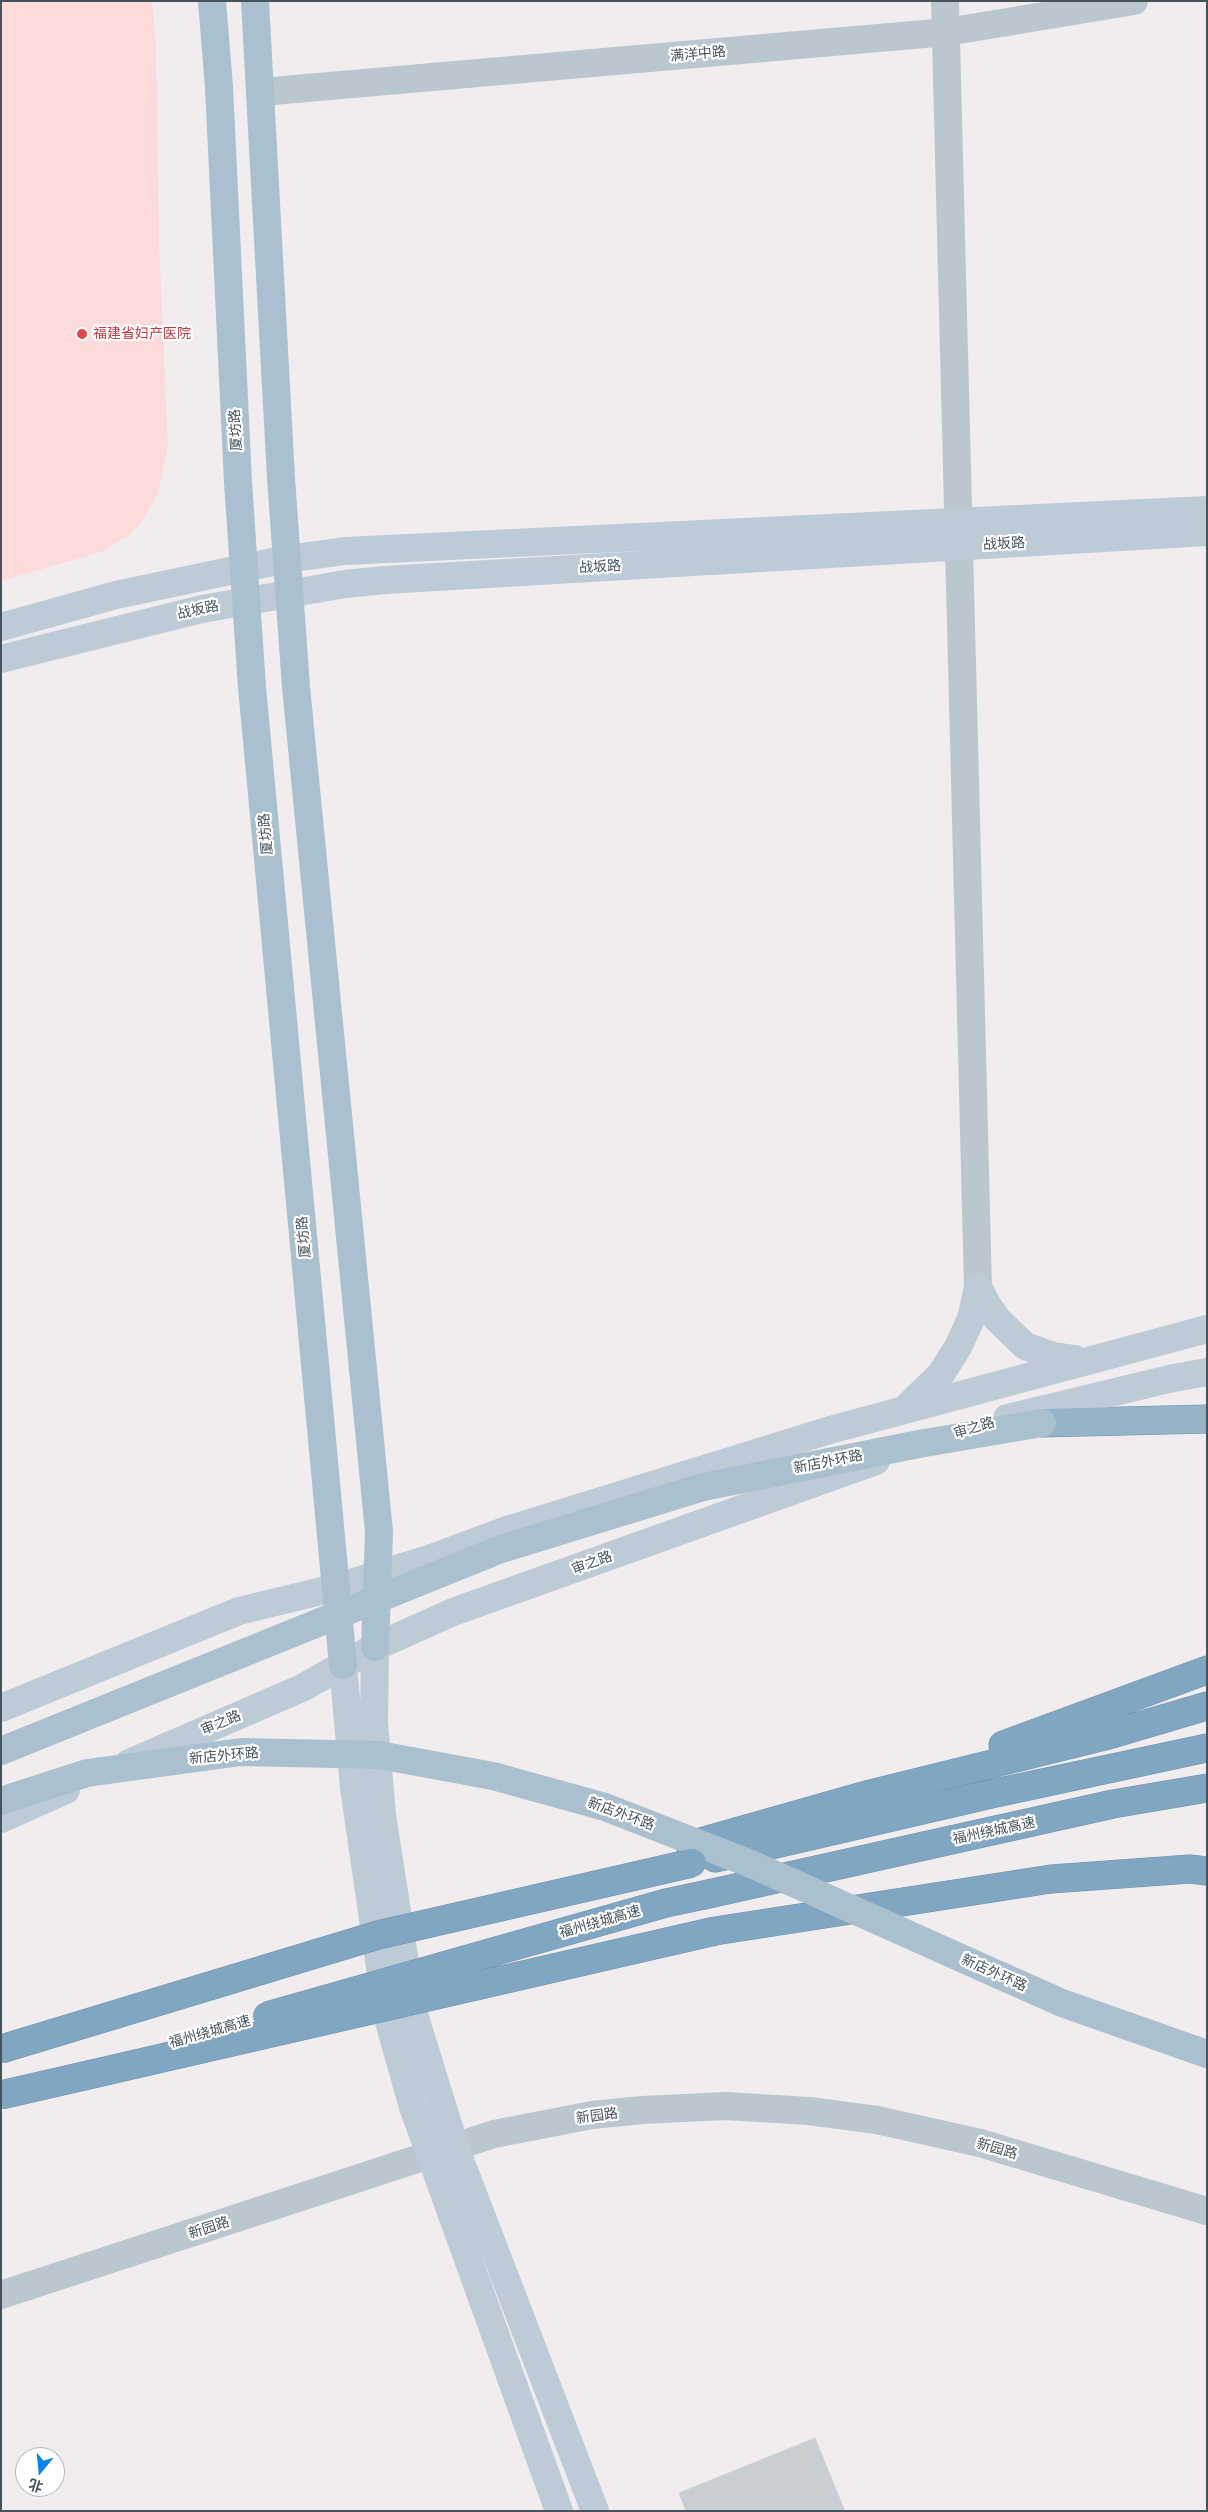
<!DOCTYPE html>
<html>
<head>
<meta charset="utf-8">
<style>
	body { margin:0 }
	#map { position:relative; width:1208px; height:2512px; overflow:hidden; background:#f1edee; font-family:Inter,"Noto Sans SC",sans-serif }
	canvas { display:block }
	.frame { position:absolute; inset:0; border:2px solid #44535c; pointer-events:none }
	.north { position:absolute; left:15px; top:2447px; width:50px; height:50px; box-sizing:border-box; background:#fff; border:1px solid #b4babe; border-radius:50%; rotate:197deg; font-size:14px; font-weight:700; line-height:20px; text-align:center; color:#44535c }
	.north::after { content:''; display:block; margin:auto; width:18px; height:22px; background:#0b82ec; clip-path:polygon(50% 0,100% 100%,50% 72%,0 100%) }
</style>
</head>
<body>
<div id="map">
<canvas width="1208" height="2512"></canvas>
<div class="frame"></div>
<div class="north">北</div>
</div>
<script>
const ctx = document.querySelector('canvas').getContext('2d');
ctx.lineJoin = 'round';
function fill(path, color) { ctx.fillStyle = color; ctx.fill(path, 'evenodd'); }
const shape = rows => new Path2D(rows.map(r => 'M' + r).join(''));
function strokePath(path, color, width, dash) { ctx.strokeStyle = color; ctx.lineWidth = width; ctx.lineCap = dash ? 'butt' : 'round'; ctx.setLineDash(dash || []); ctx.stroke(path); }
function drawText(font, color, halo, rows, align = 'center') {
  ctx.font = font + ' Inter,"Noto Sans SC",sans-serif'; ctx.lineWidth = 4.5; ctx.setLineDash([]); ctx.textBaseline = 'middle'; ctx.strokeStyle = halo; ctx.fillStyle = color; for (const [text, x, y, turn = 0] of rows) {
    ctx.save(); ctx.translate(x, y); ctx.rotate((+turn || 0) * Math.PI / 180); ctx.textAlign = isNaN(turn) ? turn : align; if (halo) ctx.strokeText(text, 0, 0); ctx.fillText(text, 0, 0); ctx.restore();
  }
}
fill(shape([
	[1,1,152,1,156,46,159,241,168,447,158,494,140,524,126,537,104,551,1,581]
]), '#fddbdb');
const building = shape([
	[815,2438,845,2511,686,2511,679,2493,815,2438]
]);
fill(building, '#c9ced3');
strokePath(building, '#d1d4da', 1);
const trunk = shape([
	[1042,1423,1207,1419]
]);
const motorway = shape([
	[1003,1745,1207,1670],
	[690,1845,870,1794,1105,1736,1207,1706],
	[715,1858,991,1794,1207,1748],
	[704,1895,1113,1804,1207,1788],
	[715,1931,1051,1879,1190,1869,1207,1871]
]);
strokePath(trunk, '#6c91ac', 29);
strokePath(motorway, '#6c91ac', 29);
strokePath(shape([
	[945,1,978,1287],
	[261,92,947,32,1134,1],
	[1,2295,494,2134,592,2115,642,2110,726,2106,809,2111,877,2120,980,2143,1207,2211]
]), '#bac7ce', 28);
strokePath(shape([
	[1,627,116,595,287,559,345,551,1207,510],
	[1,659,202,609,345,584,385,580,1207,532],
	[978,1287,988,1306,997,1319,1025,1346,1053,1356,1075,1359],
	[907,1407,941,1374,958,1347,971,1319,978,1287],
	[1007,1418,1169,1379,1207,1372],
	[375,1647,374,1723,382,1815,412,2008,455,2147,595,2511],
	[343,1665,354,1788,387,2015,413,2107,559,2511],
	[1,1708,239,1611,338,1587,429,1559,510,1529,830,1430,1207,1329],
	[129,1763,302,1688,375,1647,453,1612,876,1461],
	[1,1819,66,1790]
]), '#bccbd6', 28);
strokePath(shape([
	[212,1,219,87,238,482,252,687,343,1665],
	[255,1,281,478,296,687,379,1532,375,1647],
	[999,1975,1062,2003,1207,2054]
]), '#abc0cf', 28);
strokePath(trunk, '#96b3c8', 28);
strokePath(motorway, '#81a6c1', 28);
const motorwayBridge = shape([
	[267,2016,666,1903,704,1895],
	[1,2049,378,1935,692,1863],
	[1,2095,715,1931]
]);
strokePath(motorwayBridge, '#6c91ac', 29, []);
strokePath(shape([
	[1,1751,501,1549,703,1487,919,1444,1042,1423],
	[1,1801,87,1773,241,1752,379,1755,493,1776,605,1807,751,1864,999,1975]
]), '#abc0cf', 28);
strokePath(motorwayBridge, '#81a6c1', 28);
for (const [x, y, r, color] of [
	[82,334,6,"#e0444e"]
]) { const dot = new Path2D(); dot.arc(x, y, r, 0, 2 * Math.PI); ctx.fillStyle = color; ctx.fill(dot); strokePath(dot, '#fff', 2); }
drawText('14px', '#44535c', '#fff', [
	["满洋中路",698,54,-5],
	["厦坊路",236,430,-93],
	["战坂路",1004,544,-3],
	["战坂路",600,567,-3],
	["战坂路",198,610,-12],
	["厦坊路",266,834,-95],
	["厦坊路",304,1237,-95],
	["审之路",974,1428,-17],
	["新店外环路",828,1462,-11],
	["审之路",592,1563,-20],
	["审之路",221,1723,-23],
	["新店外环路",224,1756,-5],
	["新店外环路",621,1814,20],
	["福州绕城高速",994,1831,-12],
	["福州绕城高速",600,1922,-16],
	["新店外环路",994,1973,24],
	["福州绕城高速",210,2032,-16],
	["新园路",597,2116,-8],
	["新园路",997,2149,16],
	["新园路",209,2228,-18]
]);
drawText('14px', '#be3a42', '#fff', [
	["福建省妇产医院",93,334]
], 'left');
</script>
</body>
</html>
